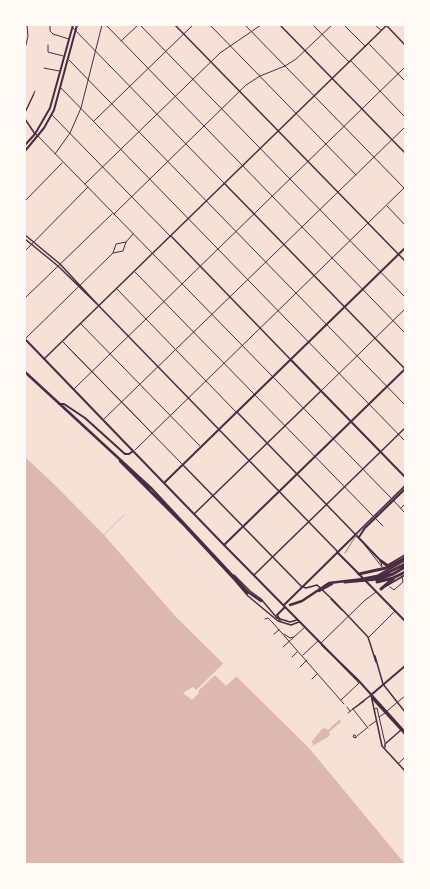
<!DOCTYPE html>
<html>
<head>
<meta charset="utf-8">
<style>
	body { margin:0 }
	#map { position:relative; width:430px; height:889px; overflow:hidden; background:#f7e1d7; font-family:"Source Sans 3",sans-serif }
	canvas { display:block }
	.frame { position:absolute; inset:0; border:26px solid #fffaf5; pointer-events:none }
</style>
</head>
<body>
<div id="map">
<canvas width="430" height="889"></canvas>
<div class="frame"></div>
</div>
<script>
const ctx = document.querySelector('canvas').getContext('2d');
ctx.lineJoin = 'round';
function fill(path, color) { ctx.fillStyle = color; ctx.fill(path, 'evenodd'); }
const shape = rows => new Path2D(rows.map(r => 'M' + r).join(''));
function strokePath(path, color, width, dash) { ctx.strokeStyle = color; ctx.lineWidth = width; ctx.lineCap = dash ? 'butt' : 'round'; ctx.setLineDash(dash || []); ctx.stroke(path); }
fill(shape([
	[25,457,56,486,104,535,177,618,309,748,313,745,312,741,322,729,325,728,328,730,340,719,341,722,329,732,330,734,328,737,309,748,405,864,25,864]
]), '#dcb8b0');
fill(shape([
	[224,663,237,676,226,686,215,675,198,691,199,693,192,700,183,693,193,687,196,690]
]), '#f7e1d7');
strokePath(shape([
	[104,535,124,515]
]), '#dcb8b0', 1);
strokePath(shape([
	[50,25,50,31,53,34,69,39],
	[106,25,405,333],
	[140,25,405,297],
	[210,25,356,175],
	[245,25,405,189],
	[313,25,349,62],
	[344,25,365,46],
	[375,25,381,30],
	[73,28,224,183],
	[121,41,138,25],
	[369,44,405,81],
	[48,45,48,52,63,56],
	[25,49,28,36,27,25],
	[69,60,405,405],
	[351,61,405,117],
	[44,68,59,71],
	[61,88,405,441],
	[26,111,34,94],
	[25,112,35,91],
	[52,115,170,236],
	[94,121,193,25],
	[36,134,391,498],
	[55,154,70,133,81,108,102,25],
	[85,184,220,53,261,25],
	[25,201,62,163],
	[387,206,405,225],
	[114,214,246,85,260,76,285,66,296,59,332,25],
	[25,251,88,187],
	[113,253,116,244,126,242,133,234],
	[135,272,373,516],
	[117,289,236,412],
	[25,298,112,214],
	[81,324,200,446],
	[25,339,113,253,123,251,126,242],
	[63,342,182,464],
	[64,343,152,433],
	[74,389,405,67],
	[322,390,405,309],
	[104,419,405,127],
	[135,450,405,187],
	[393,500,405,513],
	[401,508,405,504],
	[375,518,383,526],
	[364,544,382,567,381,562],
	[390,587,394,590,403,582,402,576],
	[265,619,268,618,273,623,344,704],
	[274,634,279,630],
	[284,634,290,638,293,637],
	[369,637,395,611],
	[321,643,364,601,376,592],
	[283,647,305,627],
	[303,655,318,641],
	[292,657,297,652],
	[300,667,307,660],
	[312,679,317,674],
	[341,700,359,683],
	[347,707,350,711],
	[375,709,377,708,385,743],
	[387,711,405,696],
	[348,713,353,709,368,728],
	[379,717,385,713],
	[369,726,376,721],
	[354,735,356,736,356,738,353,737,354,735],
	[357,736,367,728],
	[399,763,405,757]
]), '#4a2c40', 1);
strokePath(shape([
	[175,25,405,261],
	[280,25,405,153],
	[387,26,405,45],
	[25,119,35,134],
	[225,184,405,369],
	[25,235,60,264,99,306],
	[171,236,291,360],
	[25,239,58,266,99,306,337,551],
	[44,359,387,25],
	[237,412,355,534],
	[183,465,301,586,306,588,317,585,333,600,368,637,376,662],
	[194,514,321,391],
	[234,575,250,591,261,599,277,618,290,622,297,620],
	[254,575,405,428],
	[237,583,248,596,278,621,291,625,299,622],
	[331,599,342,610],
	[375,656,383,684,405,712],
	[353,709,371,695,382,746,405,771],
	[353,709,364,701],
	[385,747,385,744,401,730]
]), '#4a2c40', 1.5);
strokePath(shape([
	[25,145,35,134,50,108,73,25],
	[25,151,44,128,54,110,77,25],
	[25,339,133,451],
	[355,534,381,561],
	[359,537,365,528,405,489],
	[224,545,359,682],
	[337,552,359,574],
	[349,564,405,621],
	[388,565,405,555],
	[386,586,405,575],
	[284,605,405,486],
	[280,620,277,615,285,607],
	[322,645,358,680,405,732],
	[371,695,405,666],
	[372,698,405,734]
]), '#4a2c40', 2);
strokePath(shape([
	[291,360,405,477],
	[59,404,64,404,85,418,125,454,129,454,133,451,224,545,405,369],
	[164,483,405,248]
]), '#4a2c40', 2);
strokePath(shape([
	[25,372,152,489,248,592,261,601],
	[120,461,182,523,247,593],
	[379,575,405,560],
	[319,591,332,584],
	[290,605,302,601,329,583,363,579]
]), '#4a2c40', 2.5);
strokePath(shape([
	[381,561,388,566],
	[359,574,386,568,405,558],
	[363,579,383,575,405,564],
	[345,582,378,579,393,574,405,567],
	[377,582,393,578,405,572],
	[381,589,394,578]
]), '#4a2c40', 3);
strokePath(shape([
	[345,553,357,534,405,487]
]), '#8f747c', 1);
</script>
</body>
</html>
